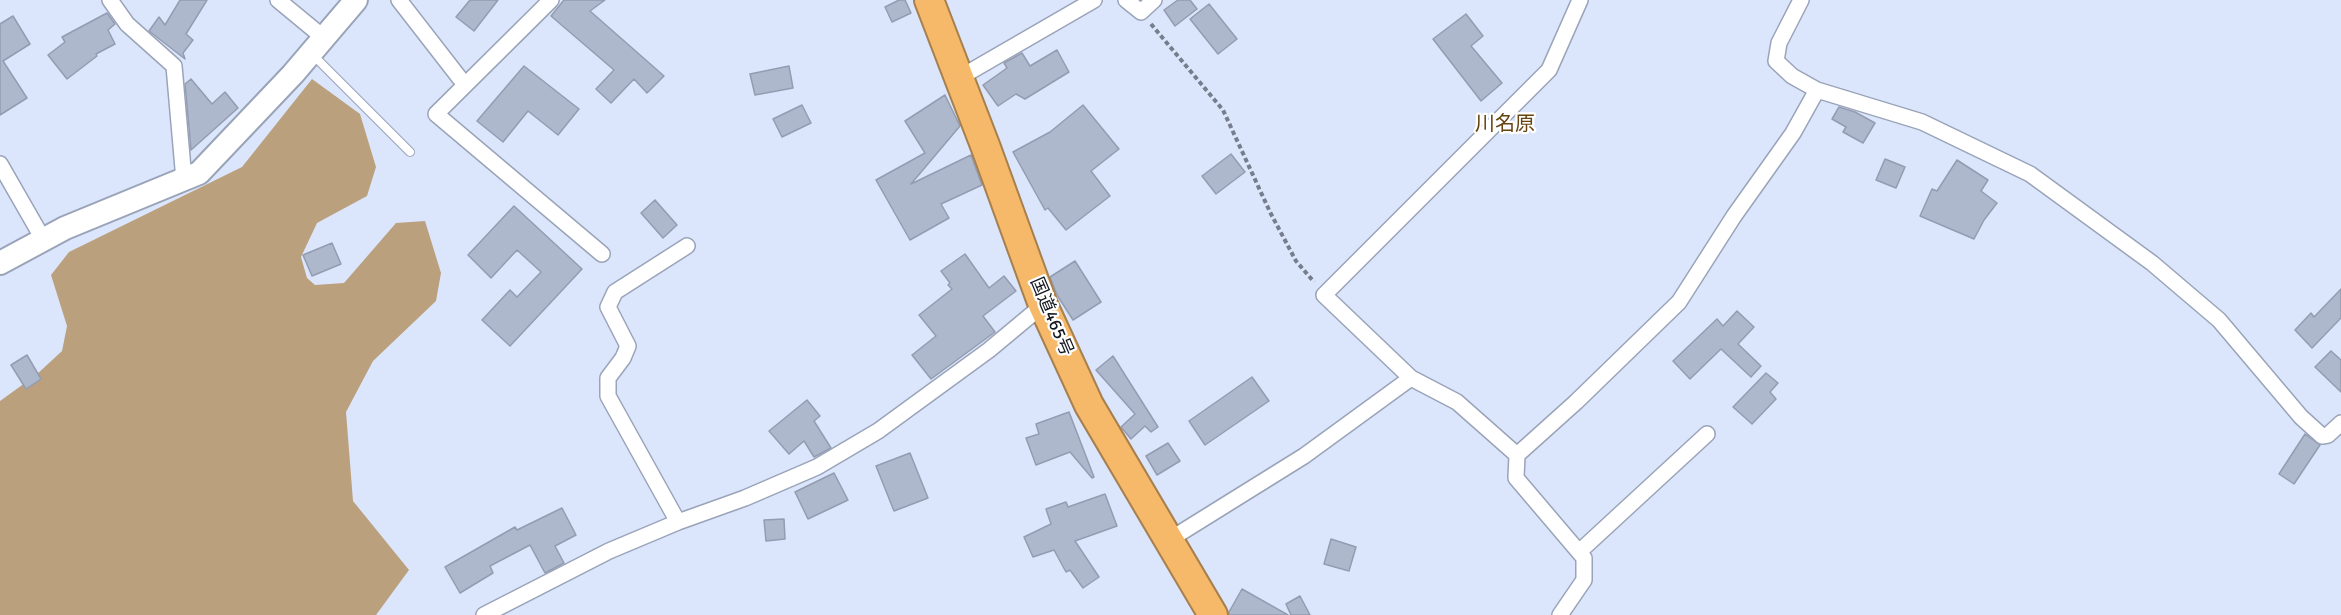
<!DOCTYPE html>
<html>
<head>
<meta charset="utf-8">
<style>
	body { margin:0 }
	canvas { display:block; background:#dbe6fc }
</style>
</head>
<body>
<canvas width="2341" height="615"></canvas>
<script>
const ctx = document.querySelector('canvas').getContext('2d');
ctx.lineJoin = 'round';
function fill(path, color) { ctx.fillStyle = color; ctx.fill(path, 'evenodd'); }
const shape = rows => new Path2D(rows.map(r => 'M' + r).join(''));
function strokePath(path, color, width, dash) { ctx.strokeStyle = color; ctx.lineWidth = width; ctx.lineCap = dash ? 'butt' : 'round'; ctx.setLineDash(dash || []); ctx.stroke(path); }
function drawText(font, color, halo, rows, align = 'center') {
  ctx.font = font + ' Signika,"Noto Sans JP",sans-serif'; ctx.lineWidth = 4.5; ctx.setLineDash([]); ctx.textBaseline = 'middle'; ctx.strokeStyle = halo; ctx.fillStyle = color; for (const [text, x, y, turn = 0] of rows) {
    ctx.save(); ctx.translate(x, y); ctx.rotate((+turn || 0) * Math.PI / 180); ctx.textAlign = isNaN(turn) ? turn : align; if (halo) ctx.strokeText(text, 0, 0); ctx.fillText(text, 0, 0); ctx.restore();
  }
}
fill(shape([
	[312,79,360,114,376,167,367,196,317,223,301,257,307,278,315,285,344,283,396,223,425,221,441,273,436,301,373,361,346,412,353,501,409,570,376,615,0,615,0,401,36,375,62,351,67,326,51,275,69,252,242,167]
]), '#bba07e');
const building = shape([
	[180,0,207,0,186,34,193,40,183,53,185,59,149,31,159,17,165,25,180,0],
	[470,0,498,0,474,31,456,17,470,0],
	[564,0,605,0,590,11,664,76,647,93,634,79,611,103,596,89,614,70,551,16,564,0],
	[899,0,905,0,911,13,892,22,885,7,899,0],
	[1178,0,1190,0,1197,9,1175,26,1164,10,1178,0],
	[1209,4,1237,39,1218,54,1190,19,1209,4],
	[107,13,115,24,108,30,115,44,96,54,97,56,67,79,48,55,65,42,62,37,107,13],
	[1466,14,1483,36,1471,46,1502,83,1481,101,1433,39,1466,14],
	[13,16,30,44,3,61,27,98,0,115,0,24,13,16],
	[1057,50,1069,72,1025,99,1016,94,998,106,983,85,1007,68,1004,63,1022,53,1030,66,1057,50],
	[524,66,579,109,558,135,528,111,503,142,477,121,524,66],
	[789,66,793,88,755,95,750,74,789,66],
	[191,79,212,104,225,92,238,108,191,150,185,84,191,79],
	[945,95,960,126,911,184,971,155,982,185,941,204,949,218,910,240,876,180,925,153,905,121,945,95],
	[802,105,811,123,782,137,773,119,802,105],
	[1083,105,1119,149,1091,171,1110,196,1066,230,1048,208,1045,210,1013,152,1050,132,1083,105],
	[1839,107,1855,112,1875,123,1863,143,1843,132,1846,127,1832,119,1839,107],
	[1231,154,1245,172,1216,194,1202,176,1231,154],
	[1885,159,1905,167,1896,188,1876,180,1885,159],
	[1957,160,1988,180,1981,191,1997,203,1984,220,1974,239,1920,216,1932,189,1937,191,1957,160],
	[655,200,677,225,663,238,641,213,655,200],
	[514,206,582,269,510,346,482,320,510,290,517,297,541,272,517,250,491,278,468,255,514,206],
	[332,243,341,264,312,276,303,255,332,243],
	[965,254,989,288,1004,276,1016,291,983,316,995,332,931,379,912,355,936,336,919,315,952,289,948,285,950,283,941,271,965,254],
	[1075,261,1101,302,1073,320,1057,295,1050,277,1075,261],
	[2341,289,2341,318,2312,348,2295,330,2311,313,2314,317,2341,289],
	[1737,311,1754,327,1738,344,1761,366,1751,377,1721,349,1690,379,1673,361,1717,319,1723,326,1737,311],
	[2331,351,2341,360,2341,392,2315,367,2331,351],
	[27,355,41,379,26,389,11,365,27,355],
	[1113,356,1158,427,1151,432,1145,426,1131,439,1121,427,1135,414,1096,370,1113,356],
	[1766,373,1778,383,1770,392,1776,399,1752,424,1733,407,1766,373],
	[1252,377,1269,401,1205,445,1189,421,1252,377],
	[807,400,820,416,814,421,831,448,814,457,804,441,789,454,769,431,807,400],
	[1069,412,1094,477,1092,478,1070,452,1036,465,1026,438,1039,434,1036,424,1069,412],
	[2305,434,2320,445,2294,484,2279,474,2305,434],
	[1168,443,1180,461,1157,475,1146,456,1168,443],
	[910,453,928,498,894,511,876,466,910,453],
	[834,473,848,500,808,519,795,492,834,473],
	[1105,494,1117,526,1075,541,1099,577,1083,588,1070,570,1066,572,1054,550,1033,557,1024,537,1051,524,1046,509,1066,502,1068,507,1105,494],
	[562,508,576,535,555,546,564,563,545,573,530,545,490,566,493,573,460,593,445,567,515,527,517,530,562,508],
	[784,519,785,539,766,541,764,520,784,519],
	[1331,539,1356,547,1349,571,1324,564,1331,539],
	[1242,589,1288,615,1229,615,1229,612,1242,589],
	[1300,596,1310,615,1291,615,1286,604,1300,596]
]);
fill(building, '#adb8cd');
strokePath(building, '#939cb1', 1.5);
const lane = shape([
	[312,54,410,152]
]);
const street = shape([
	[110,0,127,24,174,66,184,180],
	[278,0,324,38],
	[399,0,465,85],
	[551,0,436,114,602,254],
	[1126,0,1141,12,1154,0],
	[1801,0,1779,43,1776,61,1792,76,1817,90,1922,122,2030,174,2152,263,2219,320,2301,417,2322,436,2328,435,2341,423],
	[959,78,1094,0],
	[0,164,43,239],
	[1517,455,1457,402,1411,378,1324,295,1549,70,1580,0],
	[678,522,608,396,608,378,623,358,628,346,608,307,615,292,687,246],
	[1169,540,1304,456,1411,378],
	[1579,552,1707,434],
	[484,615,609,551,678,522,745,498,817,467,878,431,989,350,1043,305],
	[1560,615,1584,580,1584,558,1516,478,1517,455,1576,402,1679,302,1734,216,1793,133,1817,90]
]);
const secondary = shape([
	[0,263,65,228,199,173,293,74,356,0]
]);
const highway = shape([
	[929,0,986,148,1043,305,1089,405,1213,615]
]);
strokePath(lane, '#9aa4b9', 10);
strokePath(street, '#9aa4b9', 18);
strokePath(secondary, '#9aa4b9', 26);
strokePath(highway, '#a7804f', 32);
strokePath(shape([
	[1151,24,1223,110,1270,212,1296,261,1314,282]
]), '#767d8c', 4, [4.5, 3]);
strokePath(lane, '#fff', 8);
strokePath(street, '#fff', 15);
strokePath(secondary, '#fff', 22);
strokePath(highway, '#f6b969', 28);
drawText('18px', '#13171e', '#fff', [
	["国道465号",1051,317,67]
]);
drawText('20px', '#66430f', '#fff', [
	["川名原",1505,125]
]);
</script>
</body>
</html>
